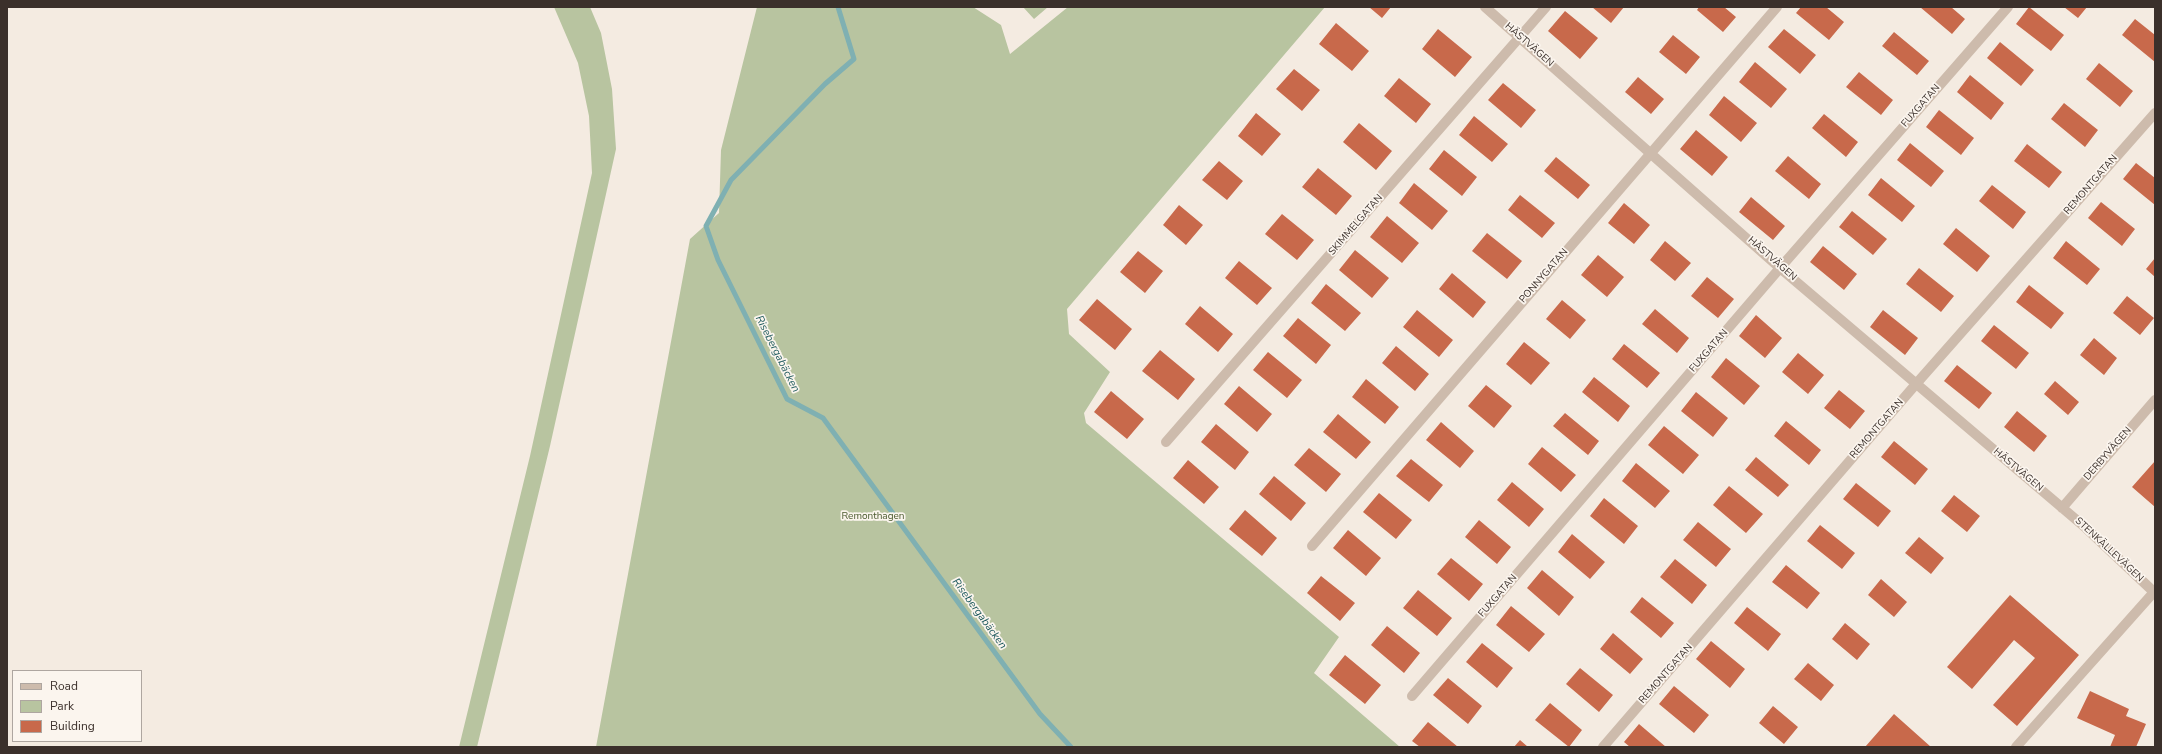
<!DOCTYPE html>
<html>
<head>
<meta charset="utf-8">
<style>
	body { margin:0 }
	#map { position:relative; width:2162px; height:754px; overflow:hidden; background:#f4ebe1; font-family:"Nunito Sans",sans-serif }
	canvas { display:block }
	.frame { position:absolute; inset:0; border:8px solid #3b302b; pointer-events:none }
	.legend { position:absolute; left:12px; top:670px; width:130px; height:72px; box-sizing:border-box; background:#fbf5ee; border:1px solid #aea6a0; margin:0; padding:5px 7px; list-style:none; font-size:12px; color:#3b302b }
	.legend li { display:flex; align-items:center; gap:8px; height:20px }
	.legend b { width:20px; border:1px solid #aea6a0 }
</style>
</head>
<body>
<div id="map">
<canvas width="2162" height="754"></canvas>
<div class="frame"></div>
<ul class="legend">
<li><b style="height:5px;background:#cdbbac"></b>Road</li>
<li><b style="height:11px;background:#b8c4a0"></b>Park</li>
<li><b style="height:11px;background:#c8694b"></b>Building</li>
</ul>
</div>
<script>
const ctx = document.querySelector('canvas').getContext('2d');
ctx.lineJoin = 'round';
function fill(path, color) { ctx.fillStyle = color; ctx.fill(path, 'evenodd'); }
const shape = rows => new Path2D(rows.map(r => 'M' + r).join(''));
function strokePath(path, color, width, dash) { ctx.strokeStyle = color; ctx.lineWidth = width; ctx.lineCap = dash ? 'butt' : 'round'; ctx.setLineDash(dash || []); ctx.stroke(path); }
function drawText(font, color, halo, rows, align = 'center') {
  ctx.font = font + ' "Nunito Sans",sans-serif'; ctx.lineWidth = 3.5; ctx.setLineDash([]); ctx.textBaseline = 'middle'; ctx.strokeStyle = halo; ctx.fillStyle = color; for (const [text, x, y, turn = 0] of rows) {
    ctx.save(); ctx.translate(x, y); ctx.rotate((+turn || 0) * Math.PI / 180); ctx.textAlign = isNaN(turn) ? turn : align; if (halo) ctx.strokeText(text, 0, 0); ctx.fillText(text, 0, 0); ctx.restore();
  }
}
fill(shape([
	[554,7,590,7,601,33,612,89,616,149,550,446,477,747,459,747,530,456,592,173,589,116,578,63],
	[757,7,973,7,1001,25,1010,54,1068,7,1325,7,1067,309,1069,334,1110,372,1084,413,1086,423,1339,637,1314,673,1400,747,596,747,690,239,719,213,721,150],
	[1023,7,1048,7,1034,19]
]), '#b8c4a0');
strokePath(shape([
	[838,7,854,59,825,84,731,180,706,226,718,260,787,399,823,418,1040,714,1071,747]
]), '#7fb0b2', 5);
fill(shape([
	[1369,7,1391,7,1382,18],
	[1592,7,1624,7,1611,23],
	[1699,7,1724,7,1736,17,1723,32,1697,10],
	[1801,7,1826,7,1844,22,1829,40,1796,13],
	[1920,7,1951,7,1965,19,1952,34],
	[2029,7,2064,35,2051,51,2016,24],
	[2064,7,2087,7,2078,18],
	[1565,11,1598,38,1580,59,1548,31],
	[2135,19,2155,35,2155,62,2122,35],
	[1336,23,1369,51,1352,71,1319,44],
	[1438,29,1472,57,1455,77,1422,49],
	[1784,29,1816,55,1800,74,1768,47],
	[1894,32,1929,61,1917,75,1882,46],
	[1673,35,1700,57,1686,74,1659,52],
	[2000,42,2034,70,2021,86,1987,58],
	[1755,62,1787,89,1771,108,1739,82],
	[2099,63,2133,91,2120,107,2086,79],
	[1294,69,1320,90,1302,111,1276,89],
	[1859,72,1893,100,1881,115,1846,87],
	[1970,75,2004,103,1991,120,1957,92],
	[1638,77,1664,99,1651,114,1625,92],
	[1399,78,1431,104,1416,123,1384,96],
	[1503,83,1536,110,1521,128,1488,100],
	[1724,96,1757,123,1741,142,1709,115],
	[2064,103,2098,130,2085,147,2051,119],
	[1939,110,1974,138,1961,155,1926,127],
	[1256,113,1281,134,1262,156,1238,136],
	[1824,114,1858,142,1846,157,1812,128],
	[1474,116,1508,144,1492,162,1459,135],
	[1359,123,1392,151,1376,170,1343,142],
	[1696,130,1728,157,1712,176,1680,149],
	[1910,143,1944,171,1931,187,1897,160],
	[2027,144,2062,172,2049,188,2014,161],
	[1444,150,1477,177,1462,196,1429,169],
	[1788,156,1821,184,1809,199,1775,171],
	[1556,157,1590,185,1578,199,1544,171],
	[1219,161,1243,181,1227,200,1202,180],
	[2136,163,2155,178,2155,205,2123,179],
	[1318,168,1352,196,1336,215,1302,187],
	[1881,178,1915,206,1902,222,1868,195],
	[1414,183,1448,211,1432,230,1399,203],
	[1992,185,2026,212,2013,229,1979,201],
	[1520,195,1555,223,1542,238,1508,210],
	[1751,197,1785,226,1773,240,1739,212],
	[2101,202,2135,229,2122,246,2088,218],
	[1624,203,1650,225,1634,244,1608,223],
	[1179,205,1203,225,1186,245,1163,225],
	[1852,211,1887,239,1873,255,1839,227],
	[1282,214,1314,240,1297,260,1265,234],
	[1387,216,1419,243,1402,263,1370,237],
	[1956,228,1990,256,1977,272,1943,244],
	[1487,233,1522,261,1507,279,1472,251],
	[1665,241,1691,263,1675,281,1650,260],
	[2066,241,2100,269,2087,285,2053,258],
	[1823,246,1857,274,1844,290,1810,262],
	[1355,250,1389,278,1372,298,1339,270],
	[1138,251,1163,271,1145,293,1120,272],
	[1598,255,1624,277,1607,297,1581,275],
	[2155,258,2155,277,2146,269],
	[1239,261,1272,288,1257,305,1225,278],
	[1919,268,1954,296,1941,312,1906,284],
	[1452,273,1486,302,1473,318,1439,289],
	[1707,277,1734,299,1718,318,1691,296],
	[1326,284,1361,313,1345,331,1311,303],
	[2029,285,2064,313,2051,329,2016,302],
	[2127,296,2154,318,2140,335,2113,313],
	[1097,299,1132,329,1115,350,1079,320],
	[1562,300,1586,320,1570,339,1546,319],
	[1200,306,1233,334,1218,352,1185,324],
	[1655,309,1689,338,1677,353,1642,324],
	[1417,310,1453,340,1439,357,1403,327],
	[1883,310,1918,338,1905,355,1870,327],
	[1756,315,1782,338,1765,358,1739,336],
	[1298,318,1331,345,1316,364,1283,336],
	[1994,325,2029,353,2016,369,1981,341],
	[2094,338,2117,358,2104,375,2080,355],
	[1524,342,1550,363,1531,385,1506,364],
	[1624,344,1660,373,1647,388,1612,359],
	[1396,346,1429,374,1415,391,1382,363],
	[1160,350,1195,379,1178,400,1142,371],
	[1268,352,1302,380,1287,398,1253,370],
	[1798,353,1824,375,1808,394,1782,372],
	[1726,358,1760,386,1744,405,1711,377],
	[1957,365,1992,393,1979,409,1944,381],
	[1594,377,1630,406,1618,422,1582,392],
	[1366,379,1399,407,1385,424,1352,397],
	[2055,381,2079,402,2068,415,2044,394],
	[1486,385,1512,406,1494,428,1468,406],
	[1239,386,1272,414,1257,432,1224,404],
	[1839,390,1865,411,1850,429,1824,408],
	[1111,391,1144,419,1127,439,1094,412],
	[1696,392,1728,418,1713,437,1681,411],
	[2017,411,2047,436,2034,452,2004,427],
	[1565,413,1599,441,1588,455,1553,426],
	[1338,414,1371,442,1356,459,1323,432],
	[1786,421,1821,450,1809,465,1774,436],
	[1441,422,1474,451,1460,468,1426,440],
	[1216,424,1249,452,1235,470,1201,442],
	[1664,426,1699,455,1683,474,1648,445],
	[1894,441,1928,469,1915,485,1881,457],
	[1542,447,1576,475,1561,492,1528,464],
	[1309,448,1341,474,1326,492,1294,465],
	[1756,457,1789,485,1778,497,1745,470],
	[1411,459,1443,485,1429,502,1396,476],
	[1188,460,1219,487,1204,504,1173,478],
	[2155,461,2155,507,2132,487],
	[1636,463,1670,491,1655,508,1622,481],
	[1274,476,1306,503,1291,521,1259,494],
	[1512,482,1544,509,1529,527,1497,500],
	[1856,483,1891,511,1878,527,1843,499],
	[1729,486,1763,514,1746,533,1713,505],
	[1379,493,1412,520,1396,539,1363,512],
	[1954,495,1980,516,1967,532,1941,511],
	[1604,498,1638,526,1624,544,1590,516],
	[1245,510,1277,538,1262,556,1229,529],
	[1479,520,1511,547,1497,564,1465,537],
	[1698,522,1731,549,1716,567,1683,540],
	[1820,525,1855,553,1842,569,1807,541],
	[1348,530,1381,558,1366,576,1333,548],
	[1572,534,1605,562,1590,579,1558,552],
	[1919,537,1944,558,1931,574,1905,553],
	[1451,558,1483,584,1469,601,1437,574],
	[1675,559,1707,585,1692,604,1660,577],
	[1786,565,1820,593,1807,609,1772,582],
	[1542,570,1574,597,1559,616,1527,588],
	[1321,576,1355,603,1340,621,1307,593],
	[1881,579,1907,602,1894,617,1868,595],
	[1418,590,1452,618,1437,636,1403,608],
	[2010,595,2079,655,2017,726,1993,705,2035,658,2014,640,1972,689,1947,667],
	[1642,597,1674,623,1661,638,1630,612],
	[1511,606,1545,634,1529,652,1496,625],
	[1747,607,1781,634,1768,651,1734,623],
	[1845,623,1870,644,1857,660,1832,639],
	[1387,626,1420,653,1404,673,1371,645],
	[1613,633,1643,659,1630,674,1600,649],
	[1711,641,1745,669,1730,688,1696,659],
	[1482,643,1513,668,1497,688,1466,662],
	[1345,655,1381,685,1365,704,1329,675],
	[1808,663,1834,685,1821,701,1794,679],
	[1580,668,1613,695,1599,712,1566,684],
	[1448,678,1482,706,1468,724,1433,695],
	[1674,686,1709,715,1694,733,1659,704],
	[2090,691,2129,709,2126,716,2146,724,2136,747,2110,747,2115,735,2077,718],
	[1550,703,1582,730,1569,747,1535,720],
	[1773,706,1798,727,1784,744,1759,723],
	[1894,714,1931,747,1865,747],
	[1428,722,1458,747,1420,747,1412,741],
	[1639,724,1666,747,1630,747,1624,742],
	[1520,740,1528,747,1514,747]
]), '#c8694b');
strokePath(shape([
	[1485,7,1780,268,2086,528,2155,593],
	[1166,442,1546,7],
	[2062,508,2155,400],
	[1312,546,1777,7],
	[1412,696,1780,268,2008,7],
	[1603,747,1916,384,2155,113],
	[2016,747,2154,592]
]), '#cdbbac', 10);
drawText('10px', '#3b302b', '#fbf5ee', [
	["HÄSTVÄGEN",1529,45,41],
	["FUXGATAN",1921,106,-49],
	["REMONTGATAN",2091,185,-49],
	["SKIMMELGATAN",1356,225,-49],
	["HÄSTVÄGEN",1772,259,41],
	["PONNYGATAN",1544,276,-49],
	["FUXGATAN",1709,351,-49],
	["REMONTGATAN",1877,429,-49],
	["DERBYVÄGEN",2108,454,-49],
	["HÄSTVÄGEN",2018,470,40],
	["STENKÄLLEVÄGEN",2109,550,43],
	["FUXGATAN",1498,596,-49],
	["REMONTGATAN",1666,674,-49]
]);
drawText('10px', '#4a5a2e', '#fbf5ee', [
	["Remonthagen",873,517]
]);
drawText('italic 11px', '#1f5a5e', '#fbf5ee', [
	["Risebergabäcken",777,354,63],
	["Risebergabäcken",979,614,54]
]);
</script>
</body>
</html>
